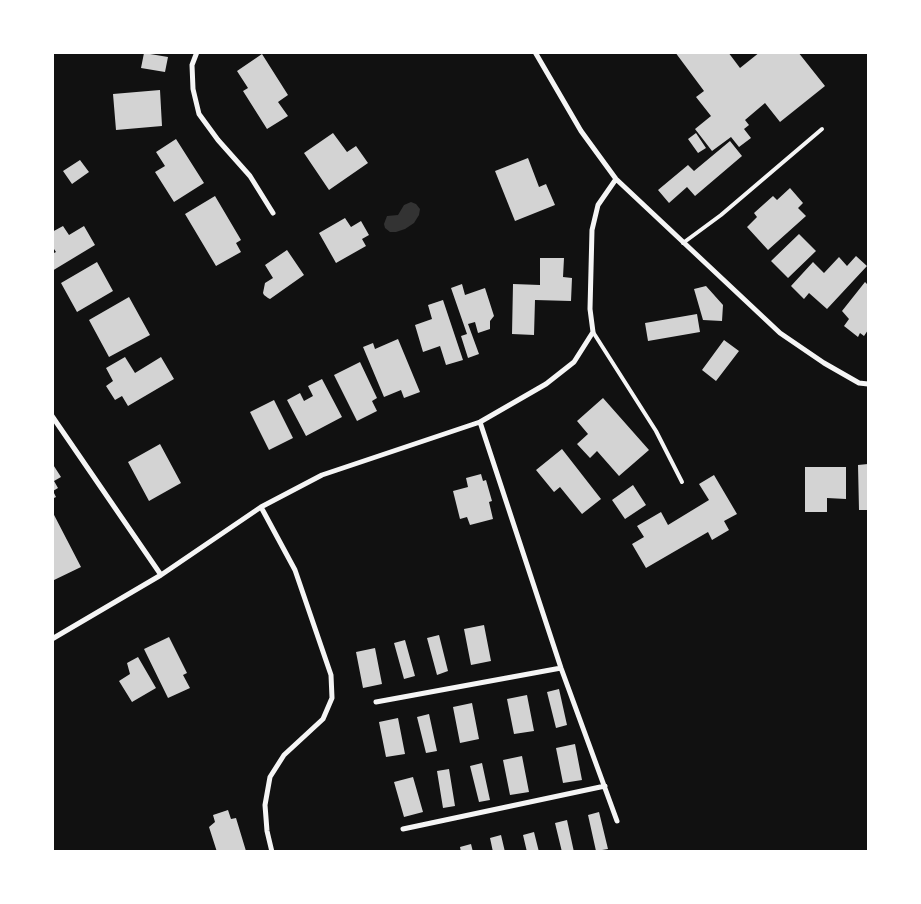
<!DOCTYPE html>
<html>
<head>
<meta charset="utf-8">
<style>
	body { margin:0 }
	#map { position:relative; width:921px; height:904px; overflow:hidden; background:#111; font-family:"IBM Plex Sans",sans-serif }
	canvas { display:block }
	.frame { position:absolute; inset:0; border:54px solid #fff; pointer-events:none }
</style>
</head>
<body>
<div id="map">
<canvas width="921" height="904"></canvas>
<div class="frame"></div>
</div>
<script>
const ctx = document.querySelector('canvas').getContext('2d');
ctx.lineJoin = 'round';
function fill(path, color) { ctx.fillStyle = color; ctx.fill(path, 'evenodd'); }
const shape = rows => new Path2D(rows.map(r => 'M' + r).join(''));
function strokePath(path, color, width, dash) { ctx.strokeStyle = color; ctx.lineWidth = width; ctx.lineCap = dash ? 'butt' : 'round'; ctx.setLineDash(dash || []); ctx.stroke(path); }
fill(shape([
	[411,202,416,204,420,209,419,215,414,223,405,229,396,232,390,232,385,228,384,224,387,216,398,215,404,205]
]), '#333');
fill(shape([
	[675,52,728,52,740,68,760,52,798,52,825,86,780,122,765,103,745,120,749,125,744,129,751,138,739,147,731,137,712,151,695,129,711,116,696,97,704,91],
	[144,53,168,57,165,72,141,68],
	[262,54,288,95,278,102,288,116,267,129,243,91,248,88,237,71],
	[160,90,162,126,116,130,113,94],
	[333,133,347,152,356,146,368,163,329,190,304,153],
	[696,133,706,148,698,153,688,139],
	[176,139,204,183,174,202,155,172,165,166,156,152],
	[730,141,742,156,695,196,687,187,669,203,658,190,688,165,694,171],
	[528,158,539,187,546,184,555,205,515,221,495,171],
	[80,160,89,172,72,184,63,171],
	[790,188,803,203,798,208,806,216,768,250,747,227,757,217,754,213,773,196,777,200],
	[215,196,241,240,236,243,241,252,216,266,185,214],
	[345,218,351,227,361,221,369,235,362,239,366,246,336,263,319,233],
	[63,226,69,235,84,226,95,245,52,271,52,254,56,252,52,246,52,232],
	[799,234,816,251,788,278,771,261],
	[287,250,304,275,270,299,268,298,264,295,263,293,265,283,273,278,265,265],
	[856,256,867,266,827,309,809,293,804,299,791,286,813,262,824,273,839,257,847,266],
	[540,258,564,258,563,277,572,278,571,301,535,300,534,335,512,334,513,284,540,285],
	[97,262,113,291,77,312,61,283],
	[865,282,868,285,868,330,864,336,860,333,858,337,844,326,849,319,842,311],
	[462,284,465,295,485,288,494,316,490,321,490,329,478,333,475,322,468,324,479,354,468,358,461,336,467,334,451,288],
	[706,286,723,305,722,321,703,320,694,289],
	[129,297,150,335,109,357,89,320],
	[443,300,463,360,446,365,440,346,423,352,415,325,432,319,428,305],
	[697,314,700,332,648,341,645,323],
	[398,339,420,392,404,398,401,390,384,397,363,347,373,343,375,349],
	[724,340,739,351,716,381,702,370],
	[125,357,135,373,161,357,174,379,128,406,122,396,115,400,106,386,113,381,106,368],
	[360,362,377,398,372,401,377,411,357,421,334,375],
	[322,379,342,417,306,436,287,400,300,393,304,401,313,396,308,386],
	[603,398,649,450,619,476,597,451,590,458,577,444,588,434,577,421],
	[274,400,293,438,269,450,250,412],
	[160,444,181,483,149,501,128,462],
	[562,449,601,499,582,514,560,487,554,492,536,470],
	[52,463,61,477,54,481,58,488,53,491,56,497,52,499],
	[868,464,868,510,859,510,858,465],
	[805,467,846,467,846,499,827,498,827,512,805,512],
	[481,474,483,481,486,480,492,501,489,502,493,519,470,525,467,517,460,519,453,491,468,487,466,478],
	[714,475,737,514,724,521,729,530,712,540,708,532,646,568,632,544,644,537,637,526,661,512,668,525,709,500,699,484],
	[633,485,646,505,625,519,612,500],
	[52,511,81,567,52,581],
	[484,625,491,661,471,665,464,629],
	[439,635,448,671,437,675,427,638],
	[169,637,187,673,183,675,190,688,168,698,144,649],
	[405,640,415,676,404,679,394,643],
	[375,648,382,684,363,688,356,652],
	[138,657,156,688,132,702,119,681,130,674,127,663],
	[559,689,567,725,556,728,547,692],
	[527,695,534,731,514,734,507,699],
	[472,703,479,739,460,743,453,707],
	[429,714,437,751,426,753,417,717],
	[398,718,405,754,386,757,379,722],
	[575,744,582,780,563,783,556,748],
	[522,756,529,792,510,795,503,760],
	[482,763,490,800,479,802,470,766],
	[449,769,455,806,443,808,437,771],
	[413,777,423,812,404,817,394,782],
	[228,810,231,819,236,818,246,851,217,852,209,827,215,822,213,815],
	[599,812,608,849,596,851,588,815],
	[567,820,574,852,562,852,555,823],
	[534,832,539,852,527,852,523,835],
	[501,835,505,852,493,852,490,838],
	[471,844,473,852,461,852,460,847]
]), '#d3d3d3');
strokePath(shape([
	[683,243,721,215,822,129],
	[593,332,656,431,682,482]
]), '#f5f5f5', 4);
strokePath(shape([
	[197,52,192,65,193,89,199,114,218,140,250,176,273,213],
	[535,52,581,131,616,179,780,333,824,363,859,383,868,384],
	[52,416,161,575],
	[480,422,561,668,617,821],
	[261,507,295,570,331,675,332,698,323,719,284,755,270,777,265,805,267,831,272,852],
	[52,639,161,575,261,507,322,475,480,422,546,384,574,362,593,332,590,309,592,230,598,205,616,179],
	[376,702,561,668],
	[403,829,605,786]
]), '#f5f5f5', 5);
</script>
</body>
</html>
